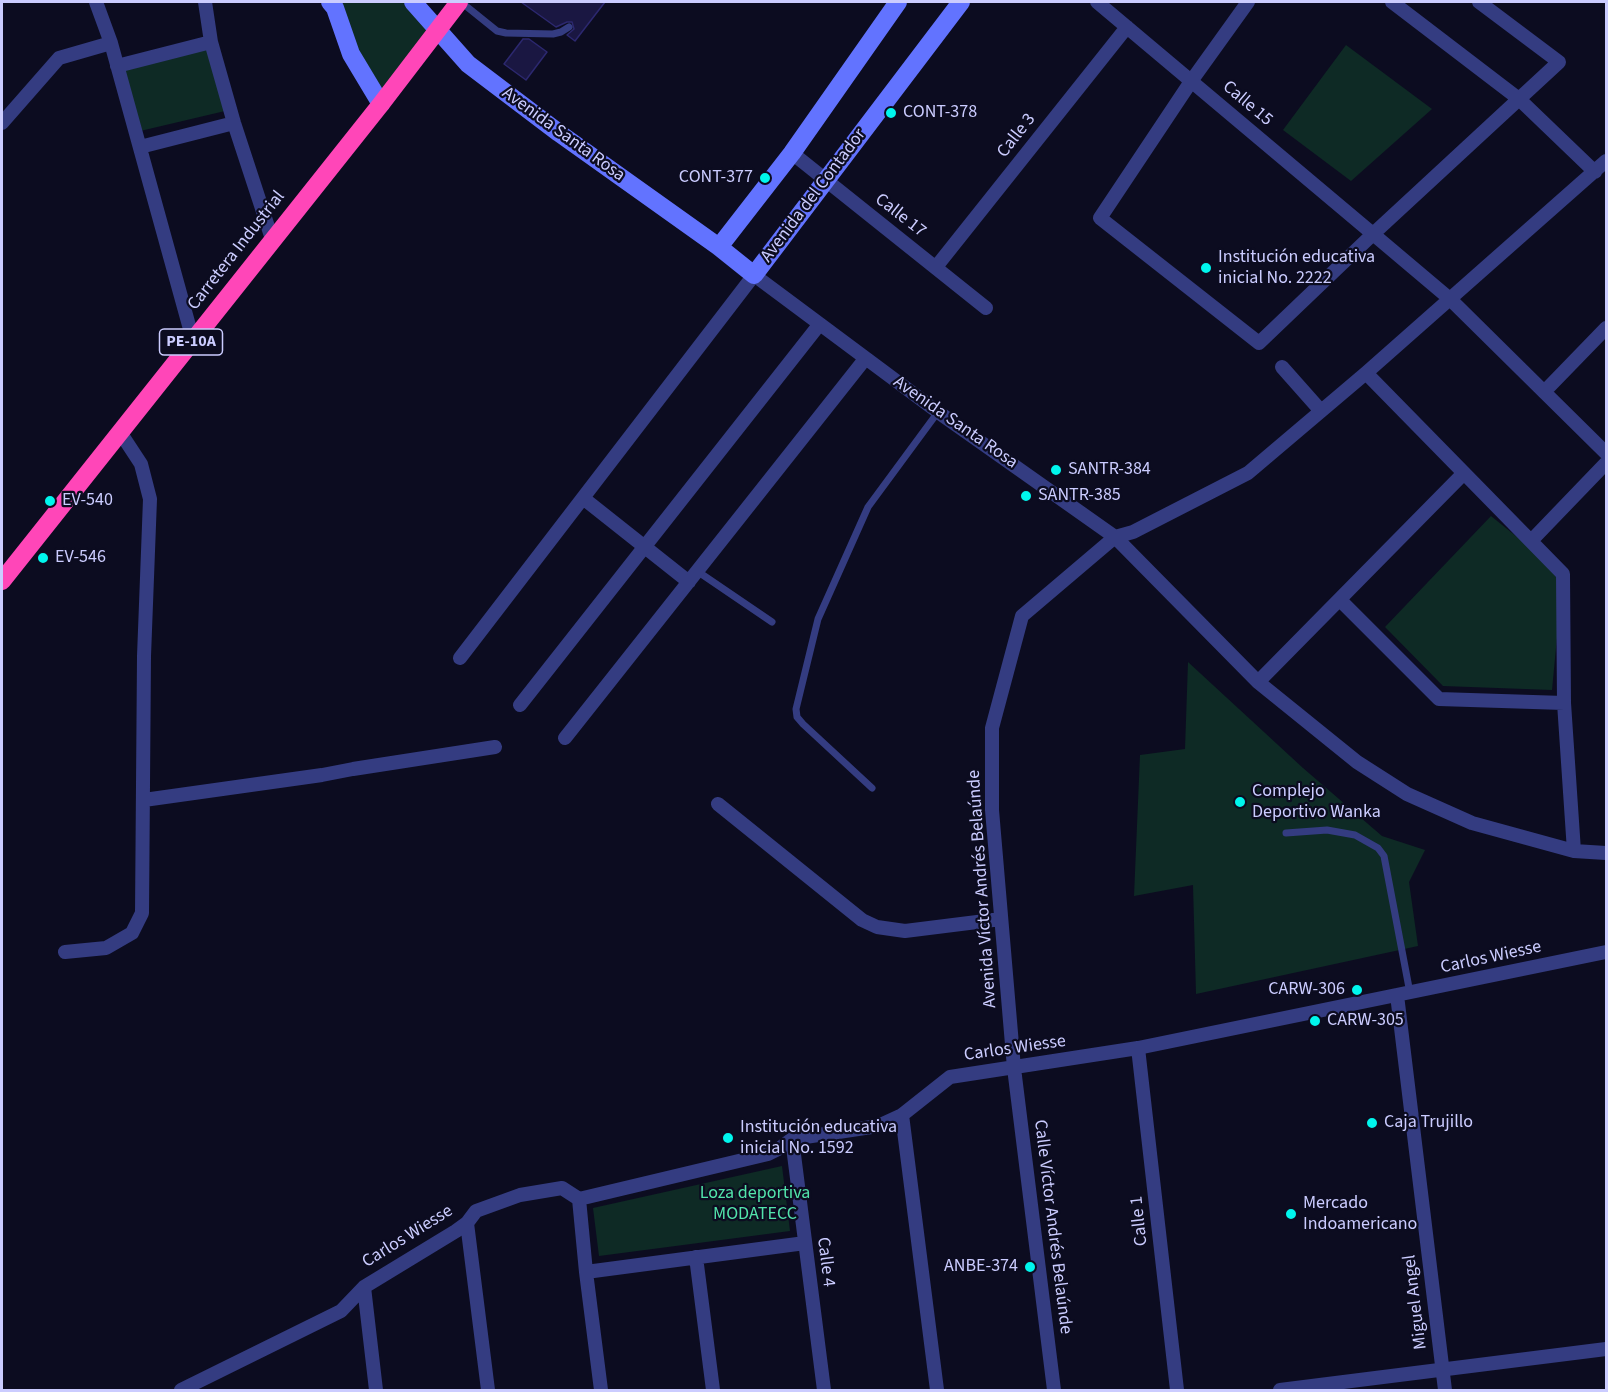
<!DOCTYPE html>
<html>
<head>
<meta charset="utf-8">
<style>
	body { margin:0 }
	#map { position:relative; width:1608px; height:1392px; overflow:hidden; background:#0c0c20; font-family:"Source Sans 3",sans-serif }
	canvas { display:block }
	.frame { position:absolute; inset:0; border:3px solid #cbccff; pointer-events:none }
</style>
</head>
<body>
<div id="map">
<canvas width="1608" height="1392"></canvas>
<div class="frame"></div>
</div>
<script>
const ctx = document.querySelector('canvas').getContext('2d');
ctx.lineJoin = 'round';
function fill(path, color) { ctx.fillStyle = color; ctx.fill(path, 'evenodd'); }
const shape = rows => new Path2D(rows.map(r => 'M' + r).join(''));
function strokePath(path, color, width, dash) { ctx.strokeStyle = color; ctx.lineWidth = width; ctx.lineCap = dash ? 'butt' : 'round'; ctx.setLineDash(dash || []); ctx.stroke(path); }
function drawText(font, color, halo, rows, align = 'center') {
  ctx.font = font + ' "Source Sans 3",sans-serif'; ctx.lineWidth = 4.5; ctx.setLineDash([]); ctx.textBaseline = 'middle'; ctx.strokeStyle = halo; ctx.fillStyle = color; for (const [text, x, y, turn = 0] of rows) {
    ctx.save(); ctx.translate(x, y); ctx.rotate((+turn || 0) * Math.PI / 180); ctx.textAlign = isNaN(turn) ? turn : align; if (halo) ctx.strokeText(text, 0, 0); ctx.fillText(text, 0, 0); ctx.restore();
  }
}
fill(shape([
	[330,2,413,2,437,30,381,104],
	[1346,45,1432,109,1351,181,1283,130],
	[210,46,225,111,136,132,121,67],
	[1491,516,1563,574,1552,690,1443,686,1385,627],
	[1188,662,1303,768,1382,836,1425,850,1409,882,1418,946,1196,994,1193,885,1134,896,1140,755,1185,749],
	[782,1166,790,1231,599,1256,593,1208]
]), '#0e2a25');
const building = shape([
	[521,2,605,2,575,41,567,35,574,29,572,22,567,22,556,27,521,2],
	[523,39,529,39,547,52,526,80,504,64,523,39]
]);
fill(building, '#1a1742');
strokePath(building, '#2c286f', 1.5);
strokePath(shape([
	[461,2,497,31,506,33,553,34,561,32,569,27],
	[697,571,772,622],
	[872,788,803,724,797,717,796,709,818,619,868,507,938,412],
	[1286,833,1327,830,1355,835,1378,848,1384,856,1410,993]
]), '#343c81', 7);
strokePath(shape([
	[96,2,111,43,193,340],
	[205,2,211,42,234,123,272,239],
	[1097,2,1373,234],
	[1248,2,1192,80,1100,218,1259,343,1373,234,1559,62,1479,2],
	[1392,2,1519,99,1595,172],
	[117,66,211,42],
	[2,123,59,58,111,43],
	[140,147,234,123],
	[792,153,986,308],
	[1373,234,1450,299,1606,453],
	[936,267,1127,27],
	[1282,367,1321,411],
	[1366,373,1563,574,1564,703,1574,851],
	[1544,392,1606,328],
	[583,498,689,582],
	[1531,541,1606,463],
	[1340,600,1439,699,1564,703],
	[460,658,754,275,938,412,1115,537,1258,682,1357,762,1407,794,1472,823,1574,851,1606,853],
	[1258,682,1464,473],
	[520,705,819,325],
	[565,738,865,359],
	[144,800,322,775,353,769,495,747],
	[718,804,862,920,877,927,905,931,1001,919],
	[65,952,106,948,132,933,142,913,144,656,150,499,141,464,120,432],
	[1397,995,1445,1390],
	[1138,1048,1177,1390],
	[902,1115,937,1390],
	[792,1139,824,1390],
	[579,1199,586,1272,601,1390],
	[467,1223,488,1390],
	[696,1257,713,1390],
	[586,1272,805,1243],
	[364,1287,376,1390],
	[181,1390,341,1311,364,1287,456,1231,467,1223,476,1211,520,1195,562,1188,579,1199,768,1154,780,1148,792,1139,878,1126,902,1115,950,1077,1138,1048,1606,952],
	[1054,1390,1014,1068,992,810,992,728,1022,616,1115,537,1133,532,1248,473,1366,373,1606,161],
	[1280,1390,1606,1349]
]), '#343c81', 14);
strokePath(shape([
	[330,2,335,8,351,54,381,104],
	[413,2,468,64,559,133,719,247,754,275,961,2],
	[719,247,792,153,898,2]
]), '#6273ff', 18);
strokePath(shape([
	[2,581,381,104,459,2]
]), '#ff46b8', 18);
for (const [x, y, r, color] of [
	[891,113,6,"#00f6ed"],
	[765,178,6,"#00f6ed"],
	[1206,268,6,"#00f6ed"],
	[1056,470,6,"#00f6ed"],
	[1026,496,6,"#00f6ed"],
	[50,501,6,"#00f6ed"],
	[43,558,6,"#00f6ed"],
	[1240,802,6,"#00f6ed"],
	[1357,990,6,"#00f6ed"],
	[1315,1021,6,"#00f6ed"],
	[1372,1123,6,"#00f6ed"],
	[728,1138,6,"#00f6ed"],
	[1291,1214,6,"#00f6ed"],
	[1030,1267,6,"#00f6ed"]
]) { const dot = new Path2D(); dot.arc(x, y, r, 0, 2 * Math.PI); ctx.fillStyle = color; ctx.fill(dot); strokePath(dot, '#0c0c20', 2); }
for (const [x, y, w] of [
	[191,342,63]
]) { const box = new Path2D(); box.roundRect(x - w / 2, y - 13, w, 26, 4.5); ctx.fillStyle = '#0c0c20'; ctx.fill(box); strokePath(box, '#cbccff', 1.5); }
drawText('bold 16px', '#cbccff', null, [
	["PE-10A",191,342]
]);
drawText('18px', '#cbccff', '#0c0c20', [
	["Calle 15",1247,104,40],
	["Avenida Santa Rosa",563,135,36],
	["Calle 3",1017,136,-52],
	["Avenida del Contador",814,196,-53],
	["Calle 17",900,216,38],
	["Carretera Industrial",237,251,-52],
	["Avenida Santa Rosa",955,423,35],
	["Avenida Víctor Andrés Belaúnde",983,889,-94],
	["Carlos Wiesse",1491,958,-12],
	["Carlos Wiesse",1015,1049,-8],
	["Calle 1",1140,1221,-96],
	["Calle Víctor Andrés Belaúnde",1052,1227,83],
	["Carlos Wiesse",408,1237,-32],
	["Calle 4",825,1262,83],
	["Miguel Angel",1416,1302,-97]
]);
drawText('18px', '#cbccff', '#0c0c20', [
	["CONT-378",903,113],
	["CONT-377",753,178,"right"],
	["Institución educativa",1218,258],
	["inicial No. 2222",1218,279],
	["SANTR-384",1068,470],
	["SANTR-385",1038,496],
	["EV-540",62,501],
	["EV-546",55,558],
	["Complejo",1252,792],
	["Deportivo Wanka",1252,813],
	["CARW-306",1345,990,"right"],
	["CARW-305",1327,1021],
	["Caja Trujillo",1384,1123],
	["Institución educativa",740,1128],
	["inicial No. 1592",740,1149],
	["Mercado",1303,1204],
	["Indoamericano",1303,1225],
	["ANBE-374",1018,1267,"right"]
], 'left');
drawText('18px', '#52e4ab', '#0c0c20', [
	["Loza deportiva",755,1194],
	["MODATECC",755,1215]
]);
</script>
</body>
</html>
